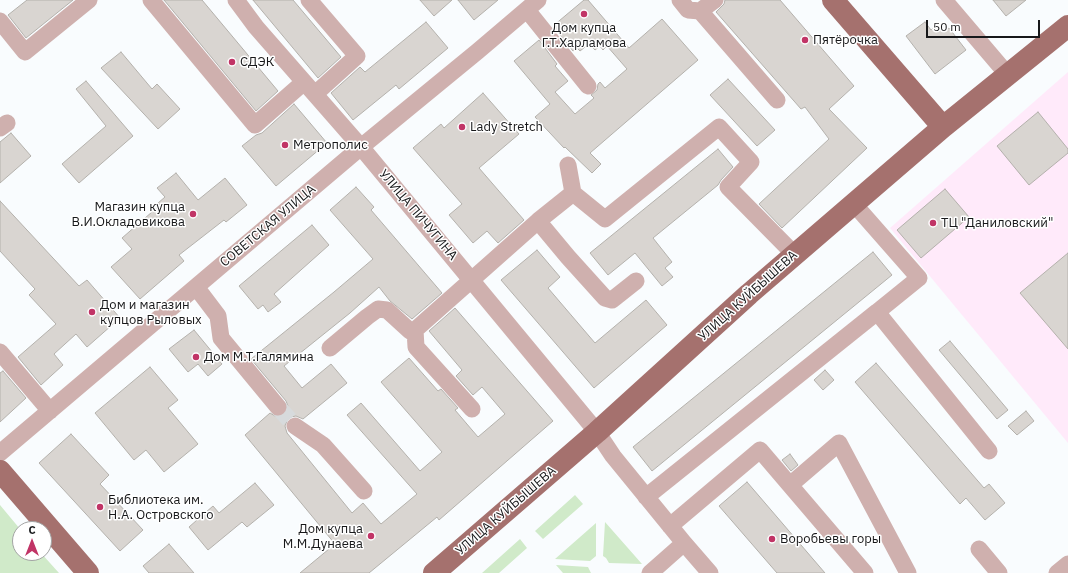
<!DOCTYPE html>
<html>
<head>
<meta charset="utf-8">
<style>
	body { margin:0 }
	#map { position:relative; width:1068px; height:573px; overflow:hidden; background:#f9fcfe; font-family:"IBM Plex Sans",sans-serif }
	canvas { display:block }
	.north { position:absolute; left:12px; top:521px; width:40px; height:40px; box-sizing:border-box; background:#fff; border:1px solid #a2a3a3; border-radius:50%; rotate:0deg; font-size:11px; font-weight:700; line-height:16px; text-align:center; color:#17181a }
	.north::after { content:''; display:block; margin:auto; width:14px; height:18px; background:#c13466; clip-path:polygon(50% 0,100% 100%,50% 72%,0 100%) }
	.scale { position:absolute; left:926px; top:20px; width:114px; height:18px; box-sizing:border-box; border:2px solid #17181a; border-top:0; padding-left:5px; font-size:12px; line-height:14px; white-space:nowrap; color:#17181a; -webkit-text-stroke:3px #fff; paint-order:stroke }
</style>
</head>
<body>
<div id="map">
<canvas width="1068" height="573"></canvas>
<div class="north">С</div>
<div class="scale">50 m</div>
</div>
<script>
const ctx = document.querySelector('canvas').getContext('2d');
ctx.lineJoin = 'round';
function fill(path, color) { ctx.fillStyle = color; ctx.fill(path, 'evenodd'); }
const shape = rows => new Path2D(rows.map(r => 'M' + r).join(''));
function strokePath(path, color, width, dash) { ctx.strokeStyle = color; ctx.lineWidth = width; ctx.lineCap = dash ? 'butt' : 'round'; ctx.setLineDash(dash || []); ctx.stroke(path); }
function drawText(font, color, halo, rows, align = 'center') {
  ctx.font = font + ' "IBM Plex Sans",sans-serif'; ctx.lineWidth = 3; ctx.setLineDash([]); ctx.textBaseline = 'middle'; ctx.strokeStyle = halo; ctx.fillStyle = color; for (const [text, x, y, turn = 0] of rows) {
    ctx.save(); ctx.translate(x, y); ctx.rotate((+turn || 0) * Math.PI / 180); ctx.textAlign = isNaN(turn) ? turn : align; if (halo) ctx.strokeText(text, 0, 0); ctx.fillText(text, 0, 0); ctx.restore();
  }
}
fill(shape([
	[1068,72,1068,443,890,228]
]), '#ffeafa');
fill(shape([
	[575,495,583,504,543,539,535,531],
	[0,505,20,529,20,553,41,553,59,573,0,573],
	[605,522,642,564,609,563,606,558,603,556],
	[596,523,596,556,590,561,555,559],
	[520,539,527,548,499,573,482,573],
	[556,565,588,567,591,573,563,573]
]), '#d0eac9');
const building = shape([
	[27,0,73,0,26,38,8,15,27,0],
	[164,0,202,0,278,91,256,111,164,0],
	[253,0,293,0,341,57,318,78,253,0],
	[420,0,452,0,434,16,420,0],
	[458,0,498,0,474,20,458,0],
	[584,0,588,0,629,48,662,19,698,60,590,153,601,164,592,173,565,147,564,148,535,117,550,104,514,61,539,40,557,64,555,66,568,81,555,92,575,114,594,98,591,95,597,90,598,84,600,82,605,88,627,69,607,46,603,50,600,46,595,50,589,44,580,51,577,48,573,51,553,26,584,0],
	[725,0,780,0,854,86,829,109,867,148,782,228,759,204,829,139,805,107,801,109,716,12,724,4,725,0],
	[993,0,1026,0,1006,16,993,0],
	[426,22,448,48,399,89,396,85,353,120,331,93,360,67,365,72,426,22],
	[925,22,931,30,937,25,943,32,949,28,966,50,935,74,906,36,925,22],
	[121,52,152,89,157,84,180,109,158,129,101,68,121,52],
	[728,79,775,130,757,146,710,95,728,79],
	[86,81,133,136,79,183,62,164,106,126,76,89,86,81],
	[483,93,519,134,479,168,524,220,498,243,487,231,473,243,449,215,462,204,413,148,441,124,444,128,483,93],
	[294,104,327,143,276,186,242,146,256,135,262,133,294,104],
	[1038,112,1068,149,1068,153,1029,185,997,146,1038,112],
	[11,133,31,156,0,183,0,142,11,133],
	[718,149,733,167,721,180,718,185,653,238,672,262,665,268,673,277,662,286,635,253,608,275,590,253,718,149],
	[176,173,198,200,225,178,247,205,226,222,224,220,179,255,184,261,140,299,111,267,132,249,122,238,160,205,158,203,165,197,157,188,176,173],
	[356,187,374,207,371,210,442,293,412,319,390,301,379,287,350,313,284,366,302,388,331,364,347,383,303,419,296,416,291,417,287,421,285,426,287,433,352,513,363,503,381,524,417,494,347,415,361,403,420,471,442,452,381,382,409,358,438,391,441,389,458,408,455,410,478,437,505,414,482,387,473,395,456,376,462,370,429,331,455,308,553,421,439,520,437,517,369,573,300,573,335,544,245,435,270,413,275,416,279,417,284,415,287,411,288,406,286,401,251,359,334,292,373,259,330,210,356,187],
	[945,189,969,217,921,258,897,230,945,189],
	[0,201,79,286,87,280,120,318,87,347,76,334,54,354,63,365,41,385,18,357,56,324,29,295,35,289,0,251,0,201],
	[312,225,329,245,274,294,281,302,268,312,263,305,258,309,239,286,312,225],
	[537,250,560,277,548,288,595,343,646,300,667,325,594,388,501,280,537,250],
	[873,252,892,275,652,471,633,447,873,252],
	[1068,253,1068,349,1020,293,1068,253],
	[194,330,222,364,208,376,198,364,188,372,169,349,194,330],
	[950,341,1008,410,997,419,939,350,950,341],
	[876,363,984,488,989,484,1005,503,985,520,966,498,960,504,855,382,876,363],
	[150,367,178,400,168,408,198,444,164,472,146,450,134,460,95,413,150,367],
	[825,370,834,380,823,390,814,380,825,370],
	[3,371,26,398,0,422,0,373,3,371],
	[1026,411,1034,421,1017,435,1008,426,1026,411],
	[71,434,109,475,100,484,143,530,120,551,39,463,71,434],
	[790,454,798,465,791,471,782,460,790,454],
	[747,482,825,573,777,573,719,506,747,482],
	[255,483,274,505,247,527,242,522,208,550,189,527,213,506,219,513,255,483],
	[169,544,194,573,149,573,143,566,169,544]
]);
fill(building, '#d9d5d1');
strokePath(building, '#b4b1ac', 1);
strokePath(shape([
	[278,407,295,426]
]), '#d7dadc', 17, [17, 8]);
strokePath(shape([
	[151,0,255,125,304,82],
	[236,0,256,27,361,147,597,432,613,456,684,543,650,573],
	[309,0,357,56,315,94],
	[680,0,688,10,700,11,715,0],
	[944,0,1007,74],
	[527,10,588,86],
	[700,11,777,100],
	[0,21,25,52,89,0],
	[0,128,7,123],
	[568,165,573,193],
	[854,204,919,278,877,312,989,451],
	[538,221,568,257,605,298,612,300,636,281],
	[196,287,218,316,221,338,278,407],
	[415,330,416,347,472,409],
	[330,348,367,317,378,309,387,310,410,331,415,330,538,221,573,193,605,219,719,127,751,162,728,187,795,255],
	[0,352,50,411],
	[295,426,323,445,364,491],
	[0,453,361,147,478,51,538,0],
	[790,485,839,443,908,573],
	[646,497,877,312],
	[670,526,760,450,865,573],
	[684,543,710,573],
	[979,549,999,573],
	[1057,573,1068,564]
]), '#cfb0ae', 17);
strokePath(shape([
	[833,0,943,127],
	[0,471,88,573],
	[434,573,597,432,749,294,943,127,1068,26]
]), '#a5716e', 22);
for (const [x, y, r, color] of [
	[584,14,4,"#c13466"],
	[805,40,4,"#c13466"],
	[232,62,4,"#c13466"],
	[462,127,4,"#c13466"],
	[285,145,4,"#c13466"],
	[193,214,4,"#c13466"],
	[933,223,4,"#c13466"],
	[92,312,4,"#c13466"],
	[196,357,4,"#c13466"],
	[100,507,4,"#c13466"],
	[371,536,4,"#c13466"],
	[772,539,4,"#c13466"]
]) { const dot = new Path2D(); dot.arc(x, y, r, 0, 2 * Math.PI); ctx.fillStyle = color; ctx.fill(dot); strokePath(dot, '#fff', 1.5); }
drawText('13px', '#17181a', '#fff', [
	["Дом купца",584,28,"center"],
	["Г.Т.Харламова",584,43,"center"],
	["Пятёрочка",813,40],
	["СДЭК",240,62],
	["Lady Stretch",470,127],
	["Метрополис",293,145],
	["Магазин купца",185,207,"right"],
	["В.И.Окладовикова",185,222,"right"],
	["ТЦ \"Даниловский\"",941,223],
	["Дом и магазин",100,305],
	["купцов Рыловых",100,320],
	["Дом М.Т.Галямина",204,357],
	["Библиотека им.",108,500],
	["Н.А. Островского",108,515],
	["Дом купца",363,529,"right"],
	["М.М.Дунаева",363,544,"right"],
	["Воробьевы горы",780,539]
], 'left');
drawText('13px', '#17181a', '#fff', [
	["УЛИЦА ПИЧУГИНА",418,215,50],
	["СОВЕТСКАЯ УЛИЦА",268,226,-40],
	["УЛИЦА КУЙБЫШЕВА",748,296,-42],
	["УЛИЦА КУЙБЫШЕВА",506,511,-41]
]);
</script>
</body>
</html>
